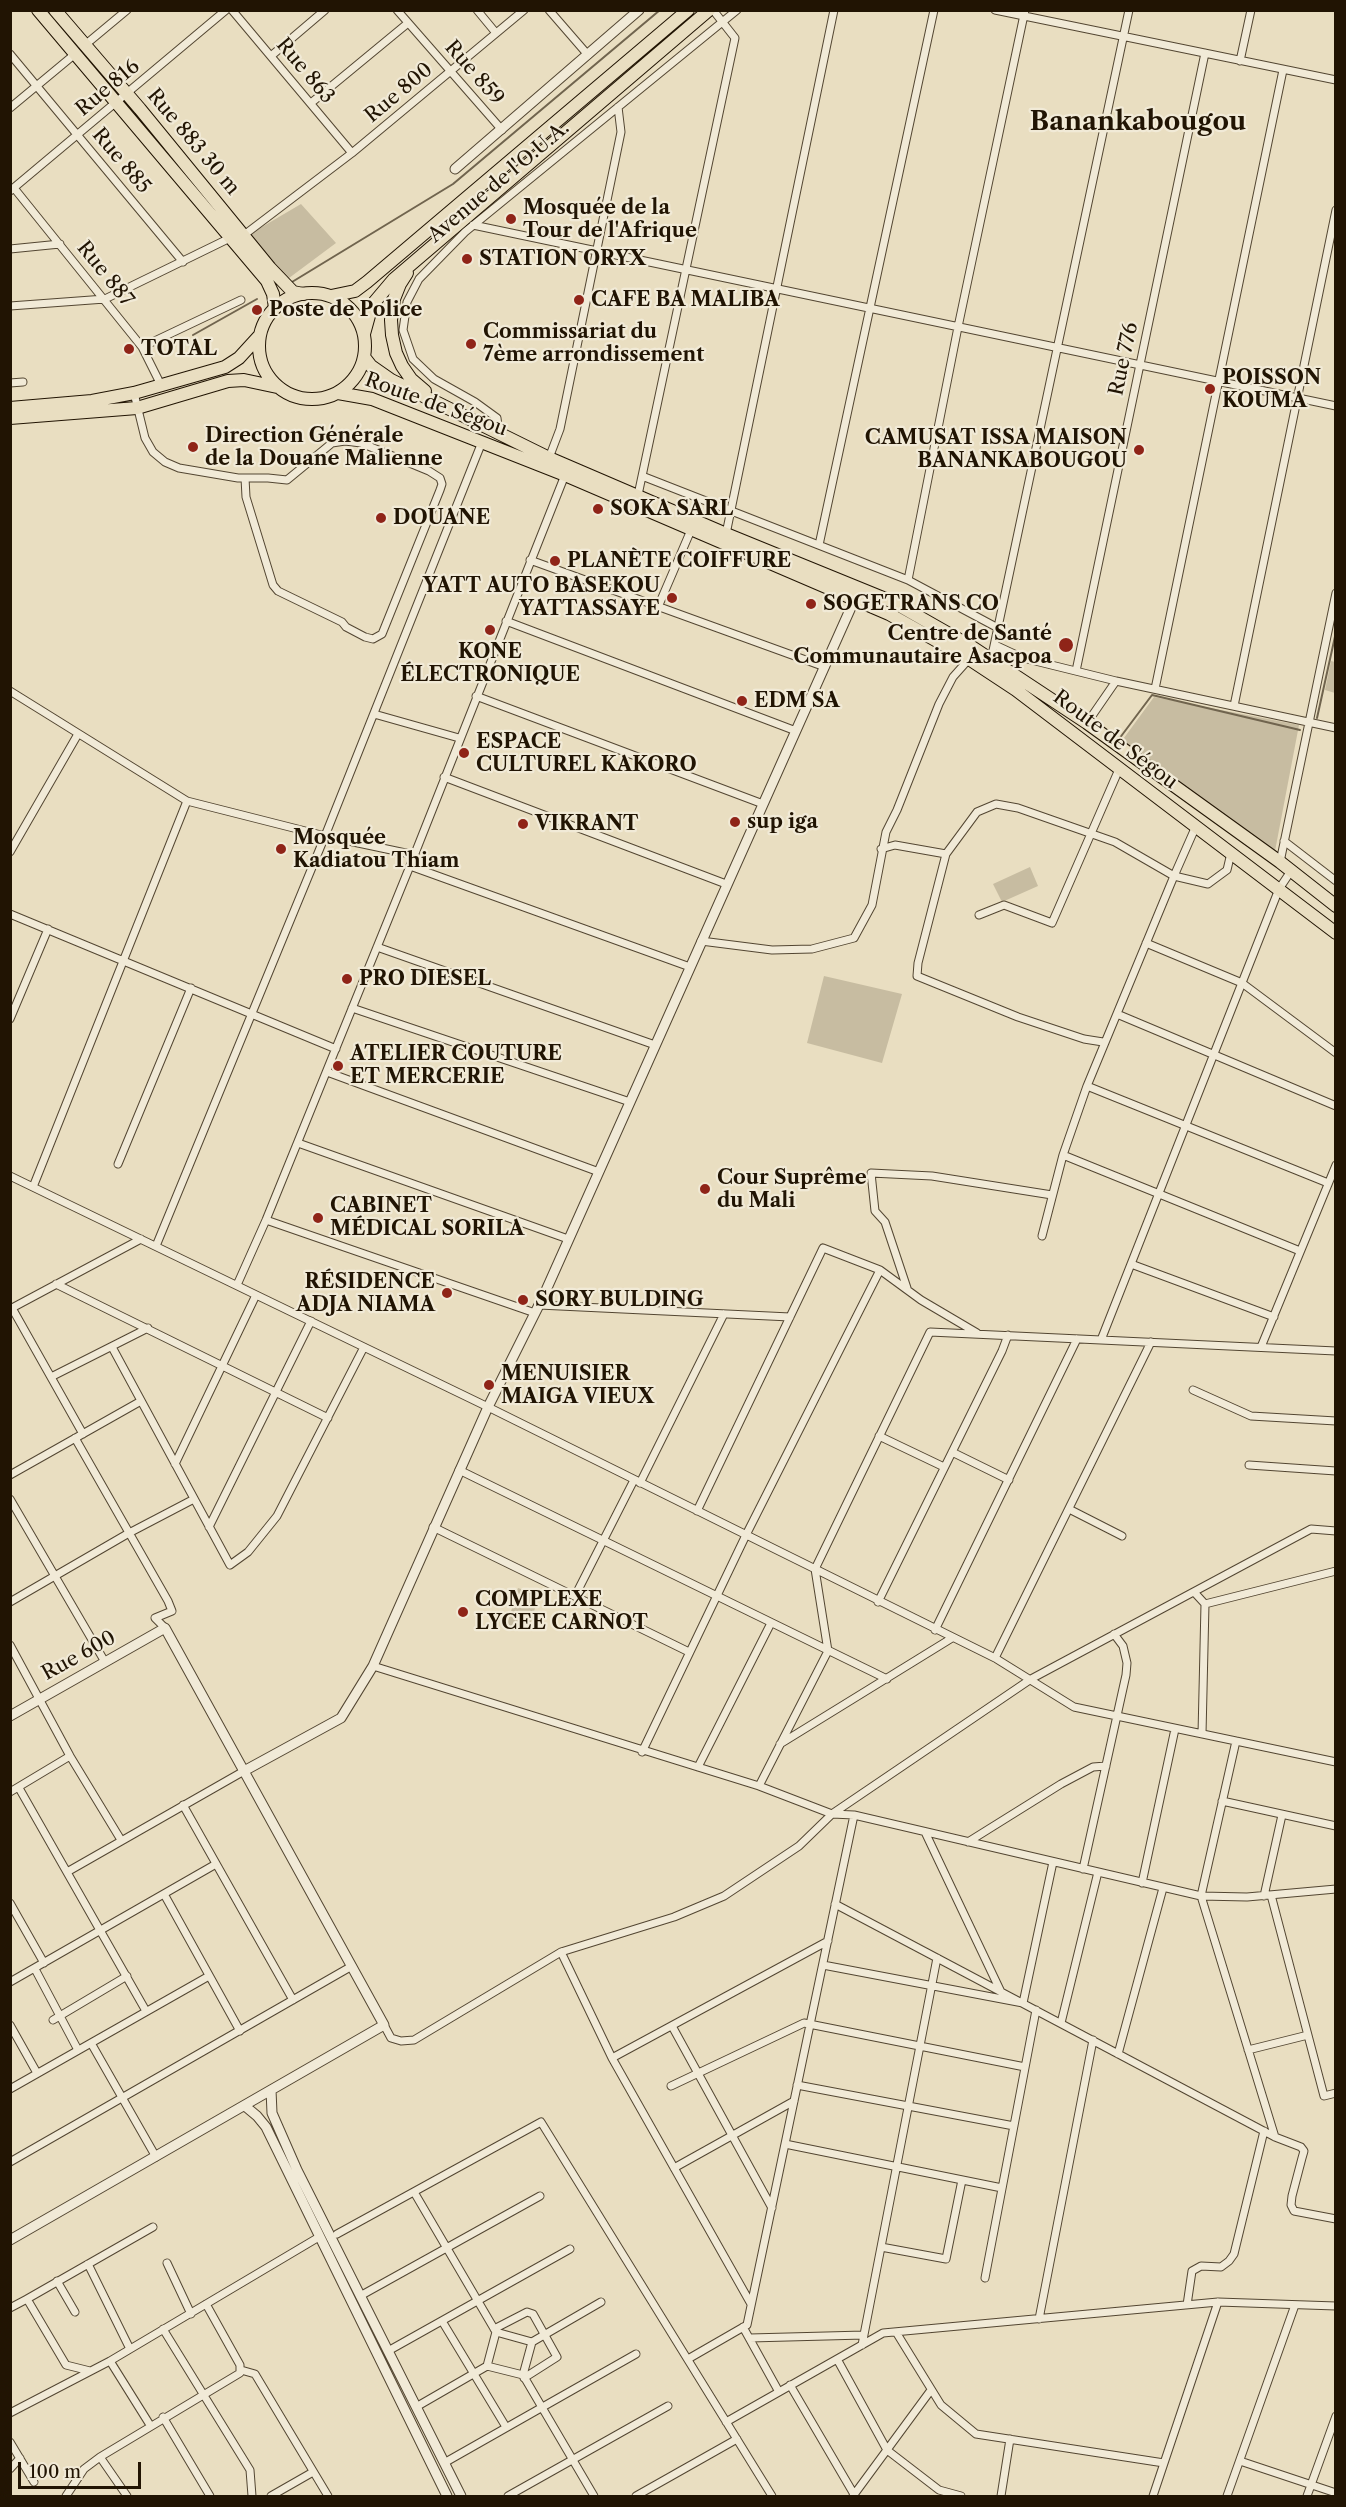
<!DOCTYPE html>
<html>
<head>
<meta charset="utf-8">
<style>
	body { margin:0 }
	#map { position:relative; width:1346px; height:2507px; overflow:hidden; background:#e9dec1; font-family:"Libre Caslon Text",serif }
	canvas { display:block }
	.frame { position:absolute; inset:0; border:12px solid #211403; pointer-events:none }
	.scale { position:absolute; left:18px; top:2462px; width:123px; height:27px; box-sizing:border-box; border:3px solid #211403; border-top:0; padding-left:8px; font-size:18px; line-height:21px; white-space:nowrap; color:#211403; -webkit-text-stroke:4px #f1ead7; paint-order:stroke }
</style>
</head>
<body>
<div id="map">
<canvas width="1346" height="2507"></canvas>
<div class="frame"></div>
<div class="scale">100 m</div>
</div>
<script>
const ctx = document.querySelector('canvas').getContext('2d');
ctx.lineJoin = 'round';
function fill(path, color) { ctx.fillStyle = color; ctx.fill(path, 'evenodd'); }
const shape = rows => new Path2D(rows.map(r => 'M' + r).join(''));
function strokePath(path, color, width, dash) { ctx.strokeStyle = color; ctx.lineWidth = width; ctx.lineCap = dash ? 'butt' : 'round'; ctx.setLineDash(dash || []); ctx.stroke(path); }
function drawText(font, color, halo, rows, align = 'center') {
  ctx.font = font + ' "Libre Caslon Text",serif'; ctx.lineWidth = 4.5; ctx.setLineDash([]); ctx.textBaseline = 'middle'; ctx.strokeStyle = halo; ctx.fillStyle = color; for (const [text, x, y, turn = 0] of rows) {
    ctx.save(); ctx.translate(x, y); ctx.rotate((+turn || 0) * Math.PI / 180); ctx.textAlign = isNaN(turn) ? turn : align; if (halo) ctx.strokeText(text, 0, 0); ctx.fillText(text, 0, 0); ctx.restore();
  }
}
fill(shape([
	[301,204,336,243,285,281,250,234],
	[1331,661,1335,662,1335,693,1325,690],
	[1154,697,1299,725,1275,851,1121,742],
	[1030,867,1038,886,1002,902,993,884],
	[824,976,902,994,882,1063,807,1043],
	[518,1588,539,1595,528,1631,507,1625]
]), '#c7bca1');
strokePath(shape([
	[292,282,453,184,660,10],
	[193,335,257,299],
	[1317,718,1336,632],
	[1119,739,1152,695,1300,730]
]), '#70644e', 2);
const minor = shape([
	[232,10,352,153],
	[397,10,502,130],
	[477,10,496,33],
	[549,10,588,55],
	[995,10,1336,80],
	[85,45,127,10],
	[10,54,183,262],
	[271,56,325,10],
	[1240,61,1251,10],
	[311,103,408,23],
	[10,108,75,54],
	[14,188,142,347,161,385],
	[10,191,226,10],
	[473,225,1336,406],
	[244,235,352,153,524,10],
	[10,249,60,244],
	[10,306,105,299,230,238],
	[142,347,241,300],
	[10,383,23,382],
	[134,393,145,438,153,452,165,462,179,468,238,478,268,478,287,480,332,443,345,441,361,443,429,471,440,478,442,484,440,490,382,634,373,639,365,637,346,627,342,622,278,591,273,585,246,497,245,478],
	[499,434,497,418,475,402,434,379,413,359,403,330,407,302,419,279,465,232,737,10],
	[549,458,560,429,621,132,618,107],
	[642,476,908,580,998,628],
	[638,495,735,38,713,10],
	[726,534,834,10],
	[819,545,934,10],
	[530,560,825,667],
	[908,580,958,327,1025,10],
	[658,607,691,530],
	[506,621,796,731],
	[995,645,1023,658,1116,681,1336,728],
	[991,660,1129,10],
	[1076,671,1205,53],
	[1155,689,1283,70],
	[10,691,187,801,325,836,415,855],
	[476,696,763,804],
	[1234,706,1336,210],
	[374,714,459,738],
	[1087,723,1116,681],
	[444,777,726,884],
	[1284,841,1336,881],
	[881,849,895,845,946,854,977,812,996,804,1018,808,1115,842,1174,876,1196,826],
	[10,852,78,734],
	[946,854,918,963,917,976,1018,1017,1084,1039,1103,1042],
	[1280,862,1336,593],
	[410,866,690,967],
	[10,914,336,1049],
	[979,915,1004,905,1052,923,1120,767],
	[701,941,772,950,812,949,854,938,872,905,886,832,897,810,939,704,953,677,969,659],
	[1146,943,1242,983,1336,1053],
	[377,947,655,1045],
	[352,1008,630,1102],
	[1117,1014,1336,1106],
	[10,1019,48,929],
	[327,1072,599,1172],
	[1087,1086,1328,1183],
	[298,1143,568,1239],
	[1063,1155,1300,1251],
	[118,1164,191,988],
	[10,1176,488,1407,995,1658,1074,1707,1336,1762],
	[33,1187,187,801],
	[266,1220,535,1313],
	[1042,1236,1063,1155,1087,1086,1174,876,1208,884,1227,870,1231,853],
	[156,1246,325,836,482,442],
	[1131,1264,1274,1317],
	[56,1284,328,1418],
	[237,1285,266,1220,410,866,565,475],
	[907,1288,885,1222,875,1211,871,1173,932,1176,1052,1195],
	[539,1305,790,1317],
	[1101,1340,1279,889,1291,871],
	[112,1347,230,1565,248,1552,277,1516,364,1347],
	[1261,1347,1336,1165],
	[51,1377,148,1328],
	[1193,1390,1251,1416,1336,1421],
	[83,1434,12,1308,141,1239],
	[879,1436,944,1467],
	[75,1438,168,1601,172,1611,155,1618,165,1628],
	[952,1452,1009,1480],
	[175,1464,256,1295],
	[1249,1465,1336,1471],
	[459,1470,887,1679],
	[10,1475,141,1401],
	[640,1483,724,1314],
	[10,1499,105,1662],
	[1069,1509,1122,1536],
	[697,1511,823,1248,880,1270,921,1300,977,1333],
	[209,1527,311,1321],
	[433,1527,689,1652],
	[1194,1592,1205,1604,1202,1734],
	[575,1596,634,1480],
	[10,1602,129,1533,194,1499],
	[878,1602,1002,1351,1008,1335],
	[1205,1604,1336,1571],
	[935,1630,1077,1339],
	[10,1645,70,1756,121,1840],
	[995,1658,1151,1342],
	[373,1666,759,1786,832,1814,854,1815,1201,1896,1247,1897,1336,1889],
	[1236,1741,1201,1896,1275,2137],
	[780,1744,952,1638],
	[642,1752,746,1535,880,1270],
	[698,1767,771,1623],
	[759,1786,828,1651,815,1569,930,1332,1336,1351],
	[19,1788,146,2011],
	[10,1792,70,1756],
	[1222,1801,1336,1826],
	[183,1805,293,2000],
	[925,1832,1001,1992],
	[968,1842,1061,1784,1093,1767,1106,1766],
	[1083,1869,1126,1675,1127,1663,1123,1646,1114,1634],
	[67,1872,244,1771],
	[1142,1883,1175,1729],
	[164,1894,240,2031],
	[1271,1895,1324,2096,1336,2093],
	[1264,1896,1282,1815],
	[10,1903,44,1963],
	[835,1904,1275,2137,1301,2147,1304,2151,1302,2158,1292,2196,1291,2205,1294,2211,1336,2219],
	[561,1952,612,2058,751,2304],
	[823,1965,1023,2003,1053,1862],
	[35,1969,78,2050],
	[10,1982,216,1864],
	[53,2020,127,1976],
	[1061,2023,1098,1872],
	[10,2025,37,2073],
	[384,2025,391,2038,401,2041,414,2040,561,1952,674,1917,724,1896,799,1846,832,1814,1031,1679,1311,1529,1336,1531],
	[672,2026,772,2208],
	[91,2043,156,2157],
	[1248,2050,1308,2035],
	[1118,2054,1163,1888],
	[612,2058,828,1941],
	[797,2085,1014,2126],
	[671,2086,804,2023,1025,2067],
	[10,2089,209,1976],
	[785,2144,1002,2188],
	[10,2162,352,1966],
	[674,2168,794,2101],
	[414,2192,496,2332],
	[337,2234,541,2122,772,2496],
	[881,2247,946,2259,962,2180],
	[167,2263,191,2314],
	[88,2264,130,2349],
	[985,2278,1036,2010],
	[57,2281,75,2312],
	[360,2296,540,2196],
	[27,2299,153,2227],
	[1187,2305,1192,2271,1201,2266,1221,2267,1229,2261,1234,2254,1264,2131],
	[10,2308,27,2299,66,2365,90,2371],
	[1039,2319,1093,2040],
	[442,2321,506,2427],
	[743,2327,779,2392],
	[163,2329,250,2470,252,2496],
	[494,2329,527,2312,533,2314,557,2357,524,2378],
	[896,2332,941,2405,976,2434,1164,2463],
	[750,2338,864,2335],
	[532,2342,601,2302],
	[862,2345,937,1958],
	[388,2351,570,2249],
	[688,2359,747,2325,854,1815],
	[837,2359,887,2450,939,2490,961,2496],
	[110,2361,150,2425],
	[241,2370,255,2374,328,2496],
	[523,2375,532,2342,496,2332,487,2366,523,2375,594,2496],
	[790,2385,855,2496],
	[416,2407,487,2366],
	[10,2413,110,2361,319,2237],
	[163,2417,210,2496],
	[726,2422,883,2333,1218,2302,1336,2306],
	[10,2442,34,2482],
	[100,2457,240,2373,240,2365,206,2304],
	[1240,2461,1336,2493],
	[444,2463,636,2354],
	[10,2469,20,2458],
	[66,2496,84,2469,100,2457,127,2496],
	[271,2496,313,2472],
	[508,2496,668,2406],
	[636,2496,737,2439],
	[853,2496,931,2390],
	[1001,2496,1010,2439],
	[1153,2496,1218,2302],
	[1227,2496,1295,2305],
	[1307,2496,1336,2416]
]);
const tertiary = shape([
	[455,169,639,10],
	[10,1716,165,1628,384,2025,10,2240],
	[244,1771,341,1718,373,1666,488,1407,543,1297,857,594],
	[271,2090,272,2113,297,2170,461,2496],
	[245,2106,257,2116,266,2127,447,2496]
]);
const primary = shape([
	[38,10,267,281,273,294,275,308],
	[55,10,140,109,270,268,293,292,303,294]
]);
const trunk = shape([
	[407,273,400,284,394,299,391,320,392,335,396,353,402,366,411,379,425,391],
	'259 346a53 53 0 1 1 106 0a53 53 0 1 1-106 0Z',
	[331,296,355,291,367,282,688,10],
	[364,334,372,305,394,279,709,10],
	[364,357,371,366,391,380,549,458,726,534,893,602,972,647,1087,723,1280,862,1336,906],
	[338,393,372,399,565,475,889,614,969,659,1016,690,1336,933],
	[10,408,92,401,134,393,225,367,239,358,260,335],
	[10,418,137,408,228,381,244,380,277,387]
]);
strokePath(minor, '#534632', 9);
strokePath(tertiary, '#534632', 11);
strokePath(primary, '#211403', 14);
strokePath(trunk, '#211403', 14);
strokePath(minor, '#f1ead7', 7);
strokePath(tertiary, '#f1ead7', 9);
strokePath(primary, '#e9dec1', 12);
strokePath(trunk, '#e9dec1', 12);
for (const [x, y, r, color] of [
	[511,219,6,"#8f2418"],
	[467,259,6,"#8f2418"],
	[579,300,6,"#8f2418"],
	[257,310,6,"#8f2418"],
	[471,344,6,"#8f2418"],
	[129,349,6,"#8f2418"],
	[1210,389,6,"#8f2418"],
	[193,447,6,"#8f2418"],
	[1139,450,6,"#8f2418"],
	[598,509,6,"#8f2418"],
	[381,518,6,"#8f2418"],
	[555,561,6,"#8f2418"],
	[672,598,6,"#8f2418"],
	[811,604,6,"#8f2418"],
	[490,630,6,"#8f2418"],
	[1066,645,8,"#8f2418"],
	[742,701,6,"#8f2418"],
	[464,753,6,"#8f2418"],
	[735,822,6,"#8f2418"],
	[523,824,6,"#8f2418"],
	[281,849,6,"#8f2418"],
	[347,979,6,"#8f2418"],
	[338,1066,6,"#8f2418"],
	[705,1189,6,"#8f2418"],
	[318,1218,6,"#8f2418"],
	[447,1293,6,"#8f2418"],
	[523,1300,6,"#8f2418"],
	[489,1385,6,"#8f2418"],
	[463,1612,6,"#8f2418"]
]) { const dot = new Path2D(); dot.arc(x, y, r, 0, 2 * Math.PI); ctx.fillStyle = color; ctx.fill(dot); strokePath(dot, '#f1ead7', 2); }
drawText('20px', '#211403', '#f1ead7', [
	["Rue 863",305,71,50],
	["Rue 859",474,73,49],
	["Rue 816",108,88,-40],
	["Rue 800",399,93,-40],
	["Rue 883 30 m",193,142,50],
	["Rue 885",121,161,50],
	["Avenue de l'O.U.A.",499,182,-40],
	["Rue 887",105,274,51],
	["Rue 776",1124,359,-78],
	["Route de Ségou",436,405,20],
	["Route de Ségou",1115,740,37],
	["Rue 600",79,1656,-29]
]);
drawText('bold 20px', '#211403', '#f1ead7', [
	["Mosquée de la",523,208],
	["Tour de l'Afrique",523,231],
	["STATION ORYX",479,259],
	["CAFE BA MALIBA",591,300],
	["Poste de Police",269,310],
	["Commissariat du",483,332],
	["7ème arrondissement",483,355],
	["TOTAL",141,349],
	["POISSON",1222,378],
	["KOUMA",1222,401],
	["Direction Générale",205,436],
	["de la Douane Malienne",205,459],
	["CAMUSAT ISSA MAISON",1127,438,"right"],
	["BANANKABOUGOU",1127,461,"right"],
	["SOKA SARL",610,509],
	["DOUANE",393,518],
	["PLANÈTE COIFFURE",567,561],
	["YATT AUTO BASEKOU",660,586,"right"],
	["YATTASSAYE",660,609,"right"],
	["SOGETRANS CO",823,604],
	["Centre de Santé",1052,634,"right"],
	["Communautaire Asacpoa",1052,657,"right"],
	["KONE",490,652,"center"],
	["ÉLECTRONIQUE",490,675,"center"],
	["EDM SA",754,701],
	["ESPACE",476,742],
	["CULTUREL KAKORO",476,765],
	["sup iga",747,822],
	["VIKRANT",535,824],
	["Mosquée",293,838],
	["Kadiatou Thiam",293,861],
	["PRO DIESEL",359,979],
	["ATELIER COUTURE",350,1054],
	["ET MERCERIE",350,1077],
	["Cour Suprême",717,1178],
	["du Mali",717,1201],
	["CABINET",330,1206],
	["MÉDICAL SORILA",330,1229],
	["RÉSIDENCE",435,1282,"right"],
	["ADJA NIAMA",435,1305,"right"],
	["SORY BULDING",535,1300],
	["MENUISIER",501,1374],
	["MAIGA VIEUX",501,1397],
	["COMPLEXE",475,1600],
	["LYCEE CARNOT",475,1623]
], 'left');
drawText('bold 26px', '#211403', '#f1ead7', [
	["Banankabougou",1138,122]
]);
</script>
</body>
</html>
